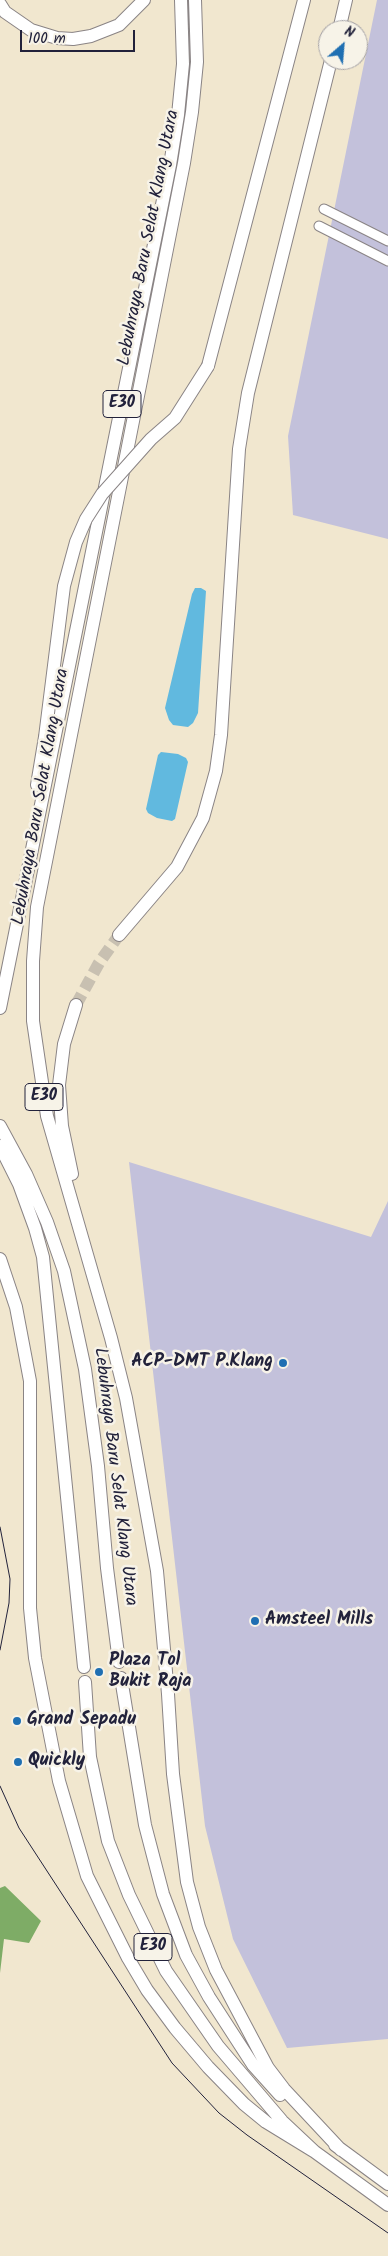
<!DOCTYPE html>
<html>
<head>
<meta charset="utf-8">
<style>
	body { margin:0 }
	#map { position:relative; width:388px; height:2256px; overflow:hidden; background:#f1e7cf; font-family:Kalam,sans-serif }
	canvas { display:block }
	.north { position:absolute; left:318px; top:20px; width:50px; height:50px; box-sizing:border-box; background:#f7f3e8; border:1px solid #a29fa3; border-radius:50%; rotate:27deg; font-size:14px; font-weight:700; line-height:20px; text-align:center; color:#22223b }
	.north::after { content:''; display:block; margin:auto; width:18px; height:22px; background:#1f6fb2; clip-path:polygon(50% 0,100% 100%,50% 72%,0 100%) }
	.scale { position:absolute; left:20px; top:30px; width:115px; height:22px; box-sizing:border-box; border:2px solid #22223b; border-top:0; padding-left:6px; font-size:15px; line-height:18px; white-space:nowrap; color:#22223b; -webkit-text-stroke:4px #f7f3e8; paint-order:stroke }
</style>
</head>
<body>
<div id="map">
<canvas width="388" height="2256"></canvas>
<div class="north">N</div>
<div class="scale">100 m</div>
</div>
<script>
const ctx = document.querySelector('canvas').getContext('2d');
ctx.lineJoin = 'round';
function fill(path, color) { ctx.fillStyle = color; ctx.fill(path, 'evenodd'); }
const shape = rows => new Path2D(rows.map(r => 'M' + r).join(''));
function strokePath(path, color, width, dash) { ctx.strokeStyle = color; ctx.lineWidth = width; ctx.lineCap = dash ? 'butt' : 'round'; ctx.setLineDash(dash || []); ctx.stroke(path); }
function drawText(font, color, halo, rows, align = 'center') {
  ctx.font = font + ' Kalam,sans-serif'; ctx.lineWidth = 5; ctx.setLineDash([]); ctx.textBaseline = 'middle'; ctx.strokeStyle = halo; ctx.fillStyle = color; for (const [text, x, y, turn = 0] of rows) {
    ctx.save(); ctx.translate(x, y); ctx.rotate((+turn || 0) * Math.PI / 180); ctx.textAlign = isNaN(turn) ? turn : align; if (halo) ctx.strokeText(text, 0, 0); ctx.fillText(text, 0, 0); ctx.restore();
  }
}
fill(shape([
	[377,0,388,0,388,539,293,515,288,436],
	[129,1162,371,1237,388,1201,388,2039,287,2048,233,1939,205,1826]
]), '#c3c1db');
fill(shape([
	[5,1886,41,1921,29,1943,4,1939,0,1973,0,1888]
]), '#7eac66');
fill(shape([
	[195,588,201,588,206,591,198,713,193,723,188,727,173,725,169,720,165,708,192,594],
	[161,752,178,754,186,758,188,762,175,819,172,821,157,818,148,813,146,809,158,755]
]), '#61b9df');
strokePath(shape([
	[76,1005,99,963,119,935]
]), '#c8c0b1', 12, [12, 6]);
const minor = shape([
	[324,209,388,241],
	[319,226,388,261]
]);
const highway = shape([
	[195,0,197,62,192,112,184,163,37,907,33,961,33,1021,47,1116,111,1338,126,1398,157,1571,168,1694,173,1774,187,1882,199,1927,216,1970,268,2068,284,2089,341,2150],
	[0,4,5,12,31,30,57,38,73,39,91,36,119,25,144,0],
	[339,30,346,0],
	[208,366,304,0],
	[37,785,45,737],
	[119,935,177,867,203,818,216,771,221,735,239,449,248,393,331,60],
	[0,1008,170,165,178,115,183,64,181,0],
	[0,1126,26,1174,47,1222,64,1271,85,1369,98,1466,107,1568,119,1662],
	[0,1146,19,1184,35,1228,43,1257,84,1667],
	[72,1174,62,1126,59,1085,64,1044,76,1005],
	[0,1259,16,1307,30,1381,30,1608,35,1658,59,1781,87,1876,128,1958,147,1990,175,2028,208,2067,244,2104,266,2122,315,2152],
	[121,1678,145,1825,163,1894,186,1955,209,1997,253,2065,280,2095],
	[85,1682,90,1757,108,1841,129,1895,166,1971,218,2046,282,2121,315,2152,388,2205],
	[335,2145,388,2184]
]);
strokePath(minor, '#8a8485', 11);
strokePath(highway, '#8a8485', 14);
strokePath(minor, '#fff', 9);
strokePath(highway, '#fff', 12);
strokePath(shape([
	[0,1527,10,1579,9,1603,0,1650],
	[0,1786,19,1828,172,2063,219,2113,247,2135,388,2233]
]), '#22223b', 1);
const highwayBridge = shape([
	[45,737,64,586,76,542,86,519,102,494,151,439,175,418,208,366]
]);
strokePath(highwayBridge, '#8a8485', 14, []);
strokePath(highwayBridge, '#fff', 12);
for (const [x, y, r, color] of [
	[283,1363,5,"#1f6fb2"],
	[255,1621,5,"#1f6fb2"],
	[99,1672,5,"#1f6fb2"],
	[17,1721,5,"#1f6fb2"],
	[18,1762,5,"#1f6fb2"]
]) { const dot = new Path2D(); dot.arc(x, y, r, 0, 2 * Math.PI); ctx.fillStyle = color; ctx.fill(dot); strokePath(dot, '#f7f3e8', 2); }
for (const [x, y, w] of [
	[122,404,38],
	[44,1097,38],
	[153,1947,38]
]) { const box = new Path2D(); box.roundRect(x - w / 2, y - 13.5, w, 27, 4); ctx.fillStyle = '#f7f3e8'; ctx.fill(box); strokePath(box, '#22223b', 1); }
drawText('bold 16px', '#22223b', null, [
	["E30",122,404],
	["E30",44,1097],
	["E30",153,1947]
]);
drawText('18px', '#22223b', '#f7f3e8', [
	["Lebuhraya Baru Selat Klang Utara",150,238,-79],
	["Lebuhraya Baru Selat Klang Utara",42,797,-80],
	["Lebuhraya Baru Selat Klang Utara",114,1477,83]
]);
drawText('bold 18px', '#22223b', '#f7f3e8', [
	["ACP-DMT P.Klang",273,1363,"right"],
	["Amsteel Mills",265,1621],
	["Plaza Tol",109,1662],
	["Bukit Raja",109,1683],
	["Grand Sepadu",27,1721],
	["Quickly",28,1762]
], 'left');
</script>
</body>
</html>
